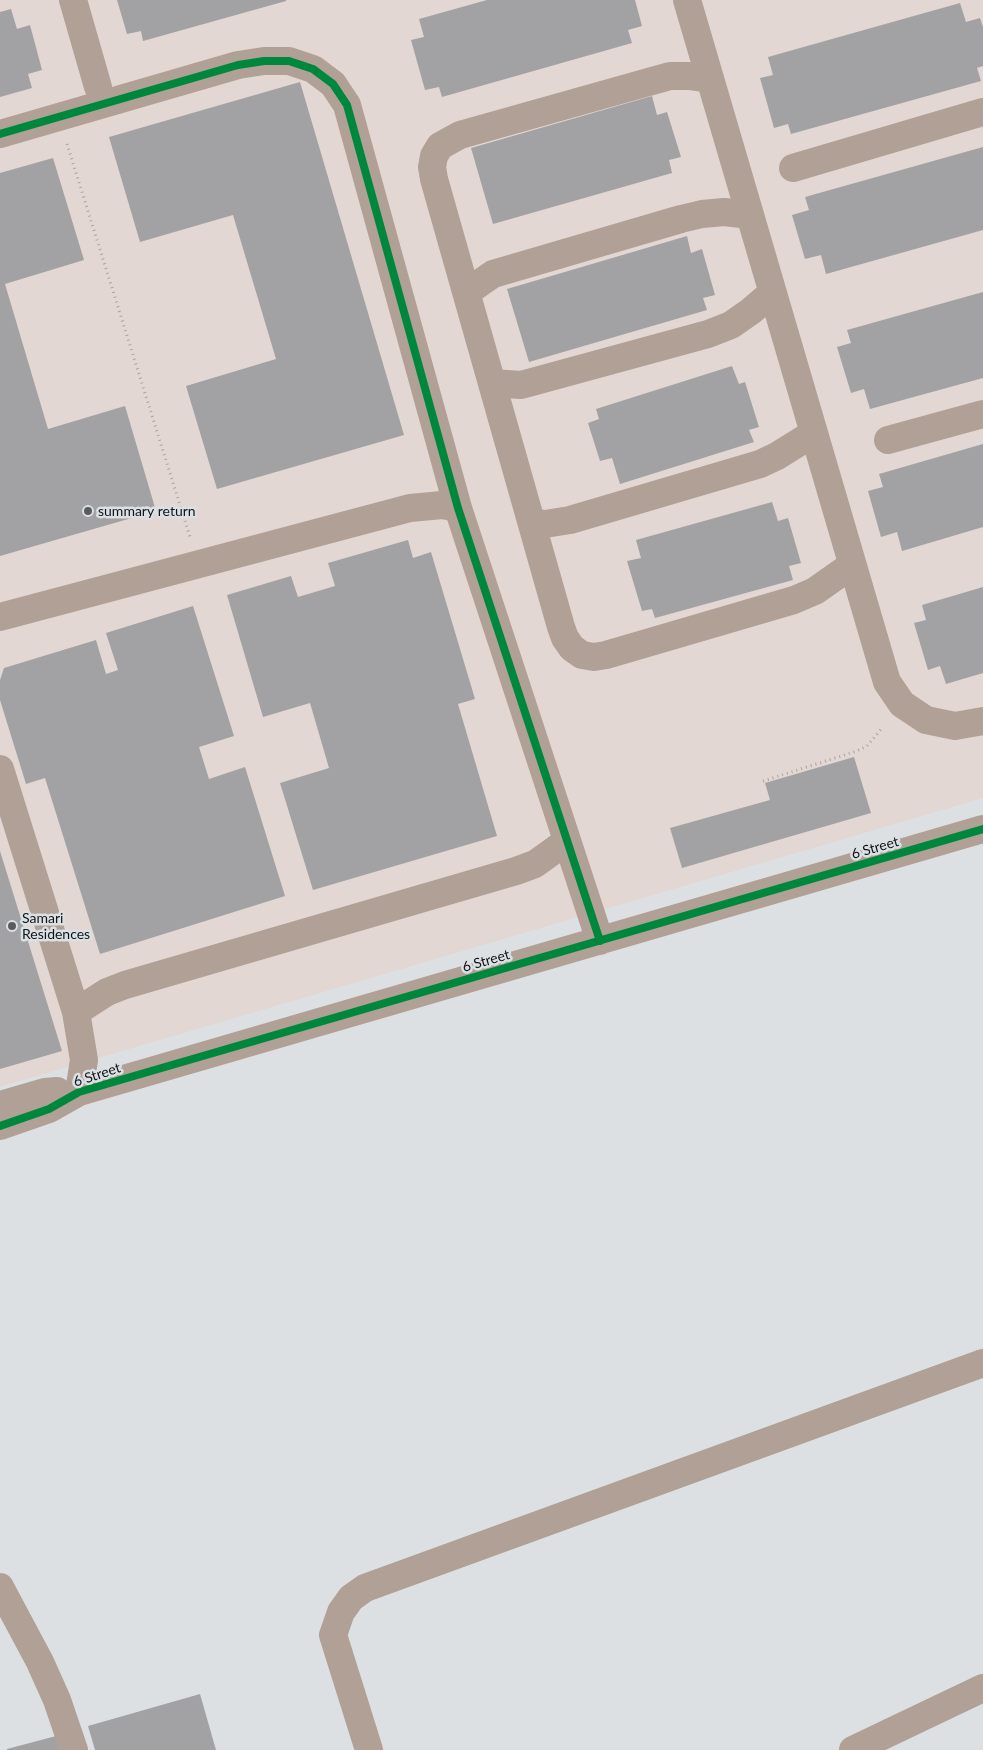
<!DOCTYPE html>
<html>
<head>
<meta charset="utf-8">
<style>
	body { margin:0 }
	canvas { display:block; background:#dde0e2 }
</style>
</head>
<body>
<canvas width="983" height="1750"></canvas>
<script>
const ctx = document.querySelector('canvas').getContext('2d');
ctx.lineJoin = 'round';
function fill(path, color) { ctx.fillStyle = color; ctx.fill(path, 'evenodd'); }
const shape = rows => new Path2D(rows.map(r => 'M' + r).join(''));
function strokePath(path, color, width, dash) { ctx.strokeStyle = color; ctx.lineWidth = width; ctx.lineCap = dash ? 'butt' : 'round'; ctx.setLineDash(dash || []); ctx.stroke(path); }
function drawText(font, color, halo, rows, align = 'center') {
  ctx.font = font + ' Lato,sans-serif'; ctx.lineWidth = 5; ctx.setLineDash([]); ctx.textBaseline = 'middle'; ctx.strokeStyle = halo; ctx.fillStyle = color; for (const [text, x, y, turn = 0] of rows) {
    ctx.save(); ctx.translate(x, y); ctx.rotate((+turn || 0) * Math.PI / 180); ctx.textAlign = isNaN(turn) ? turn : align; if (halo) ctx.strokeText(text, 0, 0); ctx.fillText(text, 0, 0); ctx.restore();
  }
}
fill(shape([
	[0,0,983,0,983,798,0,1087]
]), '#e2d7d2');
fill(shape([
	[117,0,286,0,286,1,143,41,141,31,127,34],
	[487,0,635,0,642,26,628,30,632,43,442,97,439,87,425,90,411,40,424,37,419,19],
	[960,3,966,22,980,18,983,27,983,66,977,68,981,81,791,134,788,124,774,128,760,78,773,75,768,57],
	[11,9,17,29,30,25,42,70,28,74,32,88,0,97,0,12],
	[300,82,404,435,217,489,186,386,276,359,233,215,140,242,109,137],
	[652,96,657,115,667,112,681,157,669,160,672,173,493,224,471,148],
	[983,147,983,230,826,274,821,255,805,259,792,215,809,210,805,197],
	[53,158,84,260,5,284,48,429,125,406,156,511,0,556,0,173],
	[687,236,691,253,702,249,715,295,703,298,707,310,529,362,507,289],
	[983,292,983,378,870,409,864,389,851,393,837,347,851,343,847,330],
	[732,366,739,384,745,382,759,427,749,430,754,442,620,484,612,458,600,461,588,423,599,419,596,409],
	[983,444,983,527,902,551,897,532,881,537,868,491,883,487,879,474],
	[772,502,778,521,788,518,801,563,789,566,793,580,655,618,652,609,642,611,627,561,641,558,636,540],
	[408,540,413,558,431,552,475,699,458,704,497,836,313,890,280,783,329,768,310,703,263,717,227,595,291,576,298,597,335,586,328,563],
	[983,587,983,673,946,684,940,666,928,670,914,623,926,620,922,605],
	[193,606,234,736,199,747,209,779,245,767,285,896,100,954,45,778,26,784,0,700,0,680,4,668,96,640,106,674,118,670,106,633],
	[854,757,871,813,682,868,670,828,770,800,765,783],
	[0,851,62,1051,0,1069],
	[200,1694,216,1750,95,1750,88,1726],
	[56,1736,60,1750,7,1750,7,1749]
]), '#a2a2a4');
strokePath(shape([
	[67,144,190,537],
	[763,781,857,751,867,746,883,727]
]), '#ada49e', 3, [1, 4]);
strokePath(shape([
	[73,0,98,87],
	[687,0,887,682,902,704,926,720,955,726,983,721],
	[710,79,689,76,670,76,652,81,460,135,440,146,434,156,432,167,434,179,561,627,565,638,572,648,582,655,594,657,606,655,794,600,815,591,852,565],
	[0,134,238,65,264,61,289,61,313,69,333,84,347,105,458,508,600,941],
	[793,168,983,112],
	[467,292,493,274,681,219,702,214,724,212,750,215],
	[492,383,521,385,708,334,731,325,751,311,772,293],
	[888,440,983,414],
	[532,522,545,524,570,520,760,464,777,456,814,433],
	[0,617,410,508,442,505,458,508],
	[0,769,76,1012,84,1060,79,1092],
	[76,1012,107,992,125,985,516,871,535,864,567,841],
	[0,1105,45,1092,57,1091],
	[0,1126,49,1109,79,1092,983,829],
	[0,1587,40,1662,57,1700,74,1750],
	[369,1750,333,1635,341,1612,351,1598,365,1588,983,1363],
	[853,1750,983,1688]
]), '#b1a096', 28);
strokePath(shape([
	[0,134,238,65,264,61,289,61,313,69,333,84,347,105,458,508,600,941],
	[0,1126,49,1109,79,1092,983,829]
]), '#00873e', 8);
for (const [x, y, r, color] of [
	[88,511,5,"#5a5b5d"],
	[12,926,5,"#5a5b5d"]
]) { const dot = new Path2D(); dot.arc(x, y, r, 0, 2 * Math.PI); ctx.fillStyle = color; ctx.fill(dot); strokePath(dot, '#dbe0e4', 2); }
drawText('14px', '#131416', '#dbe0e4', [
	["summary return",98,511],
	["Samari",22,918],
	["Residences",22,934]
], 'left');
drawText('14px', '#131416', '#dbe0e4', [
	["6 Street",875,848,-16],
	["6 Street",486,961,-16],
	["6 Street",97,1075,-18]
]);
</script>
</body>
</html>
